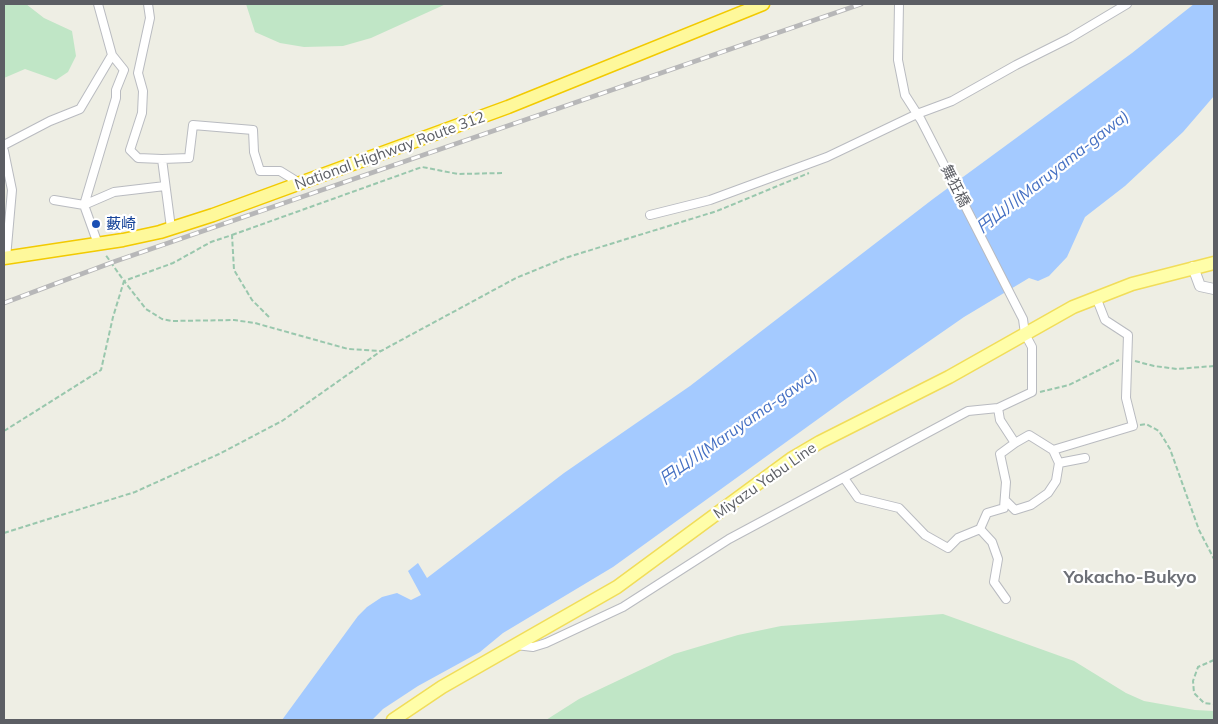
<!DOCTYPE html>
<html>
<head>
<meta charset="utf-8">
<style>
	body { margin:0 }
	#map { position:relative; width:1218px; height:724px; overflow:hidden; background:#eeeee4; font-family:Mulish,sans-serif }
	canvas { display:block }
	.frame { position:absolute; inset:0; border:5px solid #5c5e64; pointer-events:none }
</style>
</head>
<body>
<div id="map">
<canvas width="1218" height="724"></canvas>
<div class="frame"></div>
</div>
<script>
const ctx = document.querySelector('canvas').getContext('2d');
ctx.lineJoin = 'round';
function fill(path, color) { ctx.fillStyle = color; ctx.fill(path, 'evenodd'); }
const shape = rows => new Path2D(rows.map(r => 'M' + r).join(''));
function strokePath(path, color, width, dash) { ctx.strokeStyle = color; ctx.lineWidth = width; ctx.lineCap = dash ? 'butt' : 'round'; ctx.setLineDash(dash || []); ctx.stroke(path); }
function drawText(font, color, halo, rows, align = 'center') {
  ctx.font = font + ' Mulish,"Noto Sans JP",sans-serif'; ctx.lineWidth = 4.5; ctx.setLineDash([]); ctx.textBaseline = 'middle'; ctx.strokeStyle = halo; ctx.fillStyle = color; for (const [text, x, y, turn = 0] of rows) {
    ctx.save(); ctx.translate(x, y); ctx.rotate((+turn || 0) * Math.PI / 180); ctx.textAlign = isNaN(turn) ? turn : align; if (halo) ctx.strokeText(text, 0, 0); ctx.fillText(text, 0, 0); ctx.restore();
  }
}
fill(shape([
	[4,4,26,4,44,18,72,31,76,56,68,72,56,80,25,69,4,78],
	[246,4,446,4,371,38,343,46,304,47,280,43,255,32],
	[943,614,1074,661,1126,693,1144,701,1195,710,1214,711,1214,720,546,720,579,699,674,654,738,635,781,626]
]), '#c0e6c6');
fill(shape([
	[1194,4,1214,4,1214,96,1183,132,1125,186,1085,217,1067,257,1049,276,1038,281,1029,278,964,317,843,401,613,567,503,633,480,652,418,686,383,709,372,720,282,720,358,616,367,607,382,597,397,593,411,600,421,595,408,571,418,563,427,578,564,473,690,386,933,199,1132,53]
]), '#a4caff');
const minor = shape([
	[98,4,112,55,124,70,116,90,116,98,84,205,98,244],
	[148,4,150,18,138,73,143,91,142,113,130,150,138,158,162,159,171,228],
	[4,145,50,121,80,109,112,55],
	[4,151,12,190,6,258],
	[162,159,189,158,193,125,253,130,254,152,260,171,280,171,301,184],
	[54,200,84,205,114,192,165,186],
	[650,215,710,200,827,157,917,114,952,101,1016,65,1070,38,1127,4],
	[998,408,1000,420,1015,443,1029,435,1053,450,1133,426,1126,398,1128,335,1105,320,1096,297],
	[1059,463,1085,458],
	[844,478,858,498,899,508,925,535,948,548,958,538,980,529,987,513,1004,508,1006,482,1000,454,1015,443],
	[1005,500,1015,510,1031,505,1048,493,1056,481,1059,463,1053,450],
	[980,529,992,542,998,559,994,582,1006,599],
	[516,645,533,647,546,643,623,607,729,539,968,411,998,408,1032,392,1032,347,1025,334,1023,319,921,120,905,95,898,60,899,4]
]);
const tertiary = shape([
	[1193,267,1200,286,1214,289]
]);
const primary = shape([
	[393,720,442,687,617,587,791,459,820,442,949,377,1073,307,1132,284,1214,263]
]);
const trunk = shape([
	[4,258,123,240,160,232,213,215,508,107,763,4]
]);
strokePath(minor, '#b9bbc0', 10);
strokePath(tertiary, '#b9bbc0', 12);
strokePath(primary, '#f1dd5a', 15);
strokePath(trunk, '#f2ca01', 15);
strokePath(shape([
	[232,235,422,167,458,174,503,173],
	[269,317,252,300,234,270,232,235,211,242,173,263,124,281,146,309,162,319,172,321,234,320,255,323,348,349,381,351,516,278,565,258,717,211,809,173],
	[1135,361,1154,366,1177,369,1214,366],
	[1040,392,1069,385,1119,360],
	[1140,425,1146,424,1159,431,1170,449,1199,530,1214,559],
	[4,431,101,370,113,317,124,281,105,254],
	[4,533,135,492,219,454,282,421,381,351],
	[1214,660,1198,667,1193,681,1194,693,1204,703,1214,704]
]), '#99c7ad', 2, [5, 2.5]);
strokePath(minor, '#fff', 8);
strokePath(tertiary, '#fff', 10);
strokePath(primary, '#fffea9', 12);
strokePath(trunk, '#fef89b', 12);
const rail = shape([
	[4,303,116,261,861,4]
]);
strokePath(rail, '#b7b7b8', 5);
strokePath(rail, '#fff', 3, [9]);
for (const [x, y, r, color] of [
	[96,224,5,"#1a4fb4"]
]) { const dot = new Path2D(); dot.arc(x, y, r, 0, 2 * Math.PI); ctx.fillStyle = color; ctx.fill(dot); strokePath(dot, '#fff', 2); }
drawText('15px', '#5c5e64', '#fff', [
	["National Highway Route 312",390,151,-20],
	["舞狂橋",955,186,63],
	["Miyazu Yabu Line",765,481,-35]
]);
drawText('15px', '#164399', '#fff', [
	["藪崎",106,224]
], 'left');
drawText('italic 16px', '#4570c3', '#fff', [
	["円山川(Maruyama-gawa)",1053,172,-38],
	["円山川(Maruyama-gawa)",739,427,-35]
]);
drawText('bold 18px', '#6d7077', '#fff', [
	["Yokacho-Bukyo",1130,578]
]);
</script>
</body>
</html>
